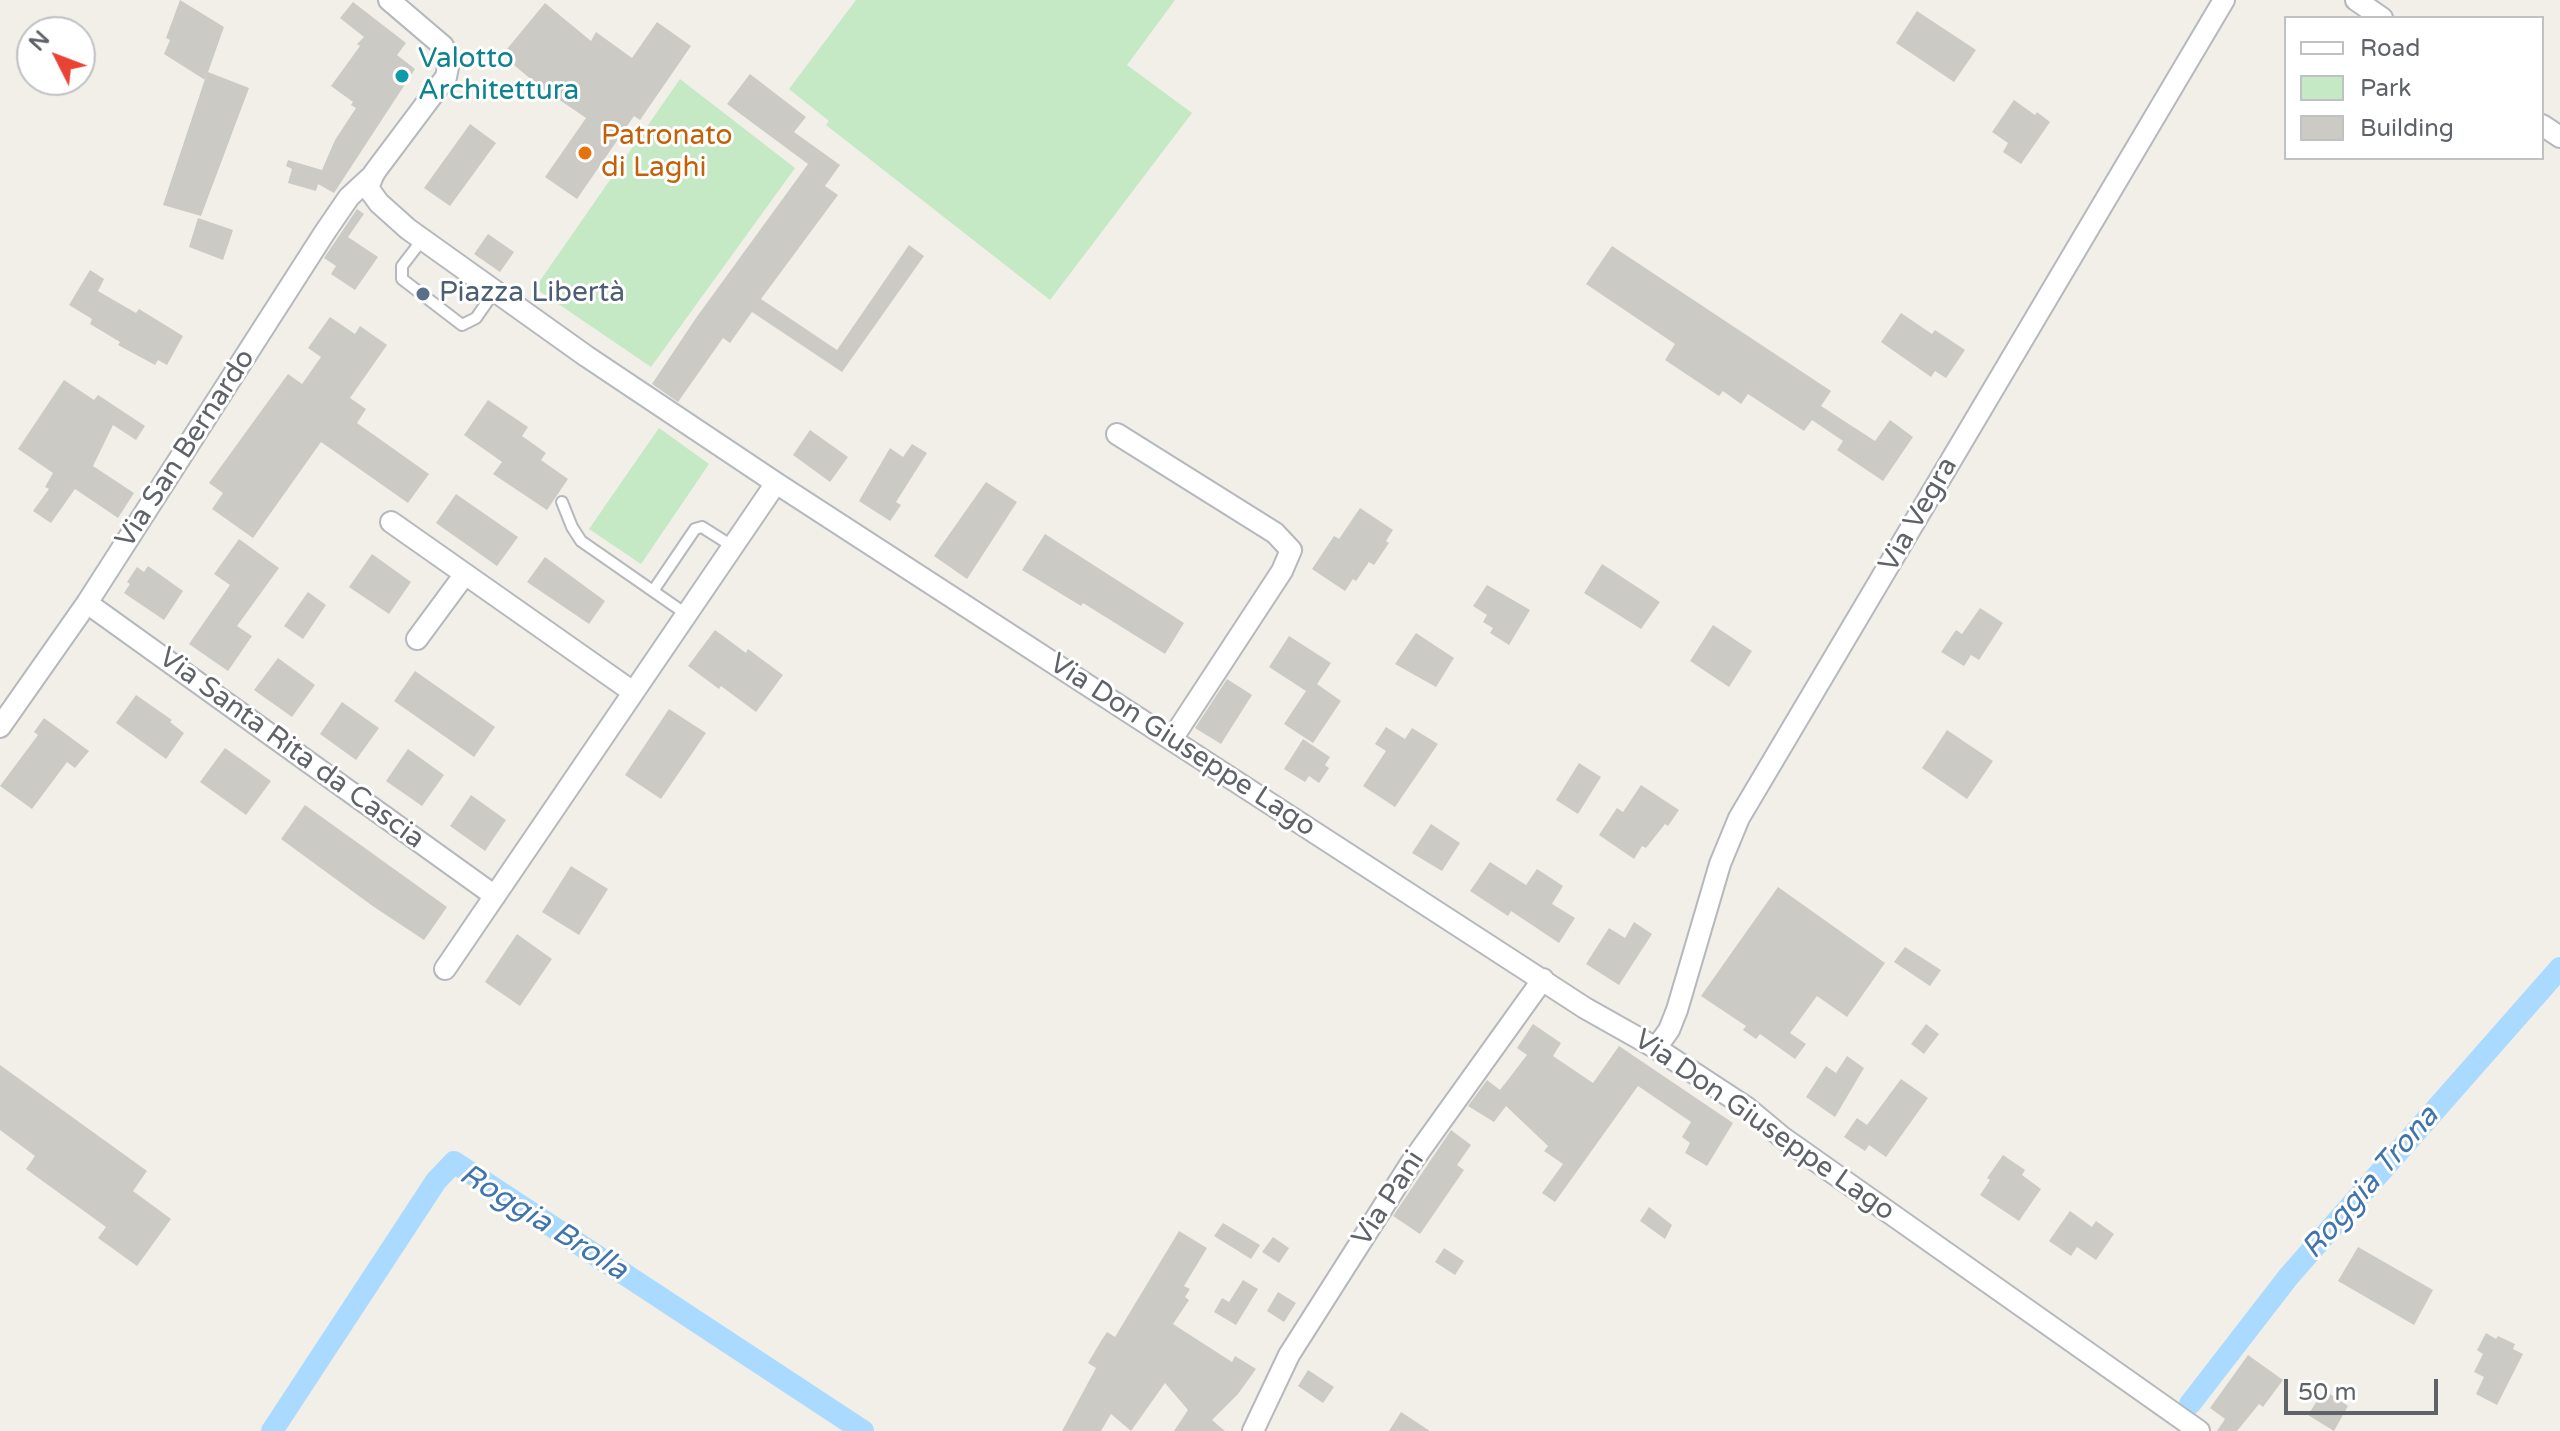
<!DOCTYPE html>
<html>
<head>
<meta charset="utf-8">
<style>
	body { margin:0 }
	#map { position:relative; width:2560px; height:1431px; overflow:hidden; background:#f1efe8; font-family:"Varela Round",sans-serif }
	canvas { display:block }
	.legend { position:absolute; left:2284px; top:16px; width:260px; height:144px; box-sizing:border-box; background:#fff; border:2px solid #bfc1c3; margin:0; padding:10px 14px; list-style:none; font-size:24px; color:#5f6368 }
	.legend li { display:flex; align-items:center; gap:16px; height:40px }
	.legend b { width:40px; border:2px solid #bfc1c3 }
	.north { position:absolute; left:16px; top:16px; width:80px; height:80px; box-sizing:border-box; background:#fff; border:2px solid #bfc1c3; border-radius:50%; rotate:312deg; font-size:22px; font-weight:700; line-height:32px; text-align:center; color:#5f6368 }
	.north::after { content:''; display:block; margin:auto; width:28px; height:36px; background:#ea4335; clip-path:polygon(50% 0,100% 100%,50% 72%,0 100%) }
	.scale { position:absolute; left:2284px; top:1379px; width:154px; height:36px; box-sizing:border-box; border:4px solid #5f6368; border-top:0; padding-left:10px; font-size:24px; line-height:28px; white-space:nowrap; color:#5f6368; -webkit-text-stroke:6px #fff; paint-order:stroke }
</style>
</head>
<body>
<div id="map">
<canvas width="2560" height="1431"></canvas>
<ul class="legend">
<li><b style="height:10px;background:#fff"></b>Road</li>
<li><b style="height:22px;background:#c5e8c5"></b>Park</li>
<li><b style="height:22px;background:#cccac5"></b>Building</li>
</ul>
<div class="north">N</div>
<div class="scale">50 m</div>
</div>
<script>
const ctx = document.querySelector('canvas').getContext('2d');
ctx.lineJoin = 'round';
function fill(path, color) { ctx.fillStyle = color; ctx.fill(path, 'evenodd'); }
const shape = rows => new Path2D(rows.map(r => 'M' + r).join(''));
function strokePath(path, color, width, dash) { ctx.strokeStyle = color; ctx.lineWidth = width; ctx.lineCap = dash ? 'butt' : 'round'; ctx.setLineDash(dash || []); ctx.stroke(path); }
function drawText(font, color, halo, rows, align = 'center') {
  ctx.font = font + ' "Varela Round",sans-serif'; ctx.lineWidth = 6; ctx.setLineDash([]); ctx.textBaseline = 'middle'; ctx.strokeStyle = halo; ctx.fillStyle = color; for (const [text, x, y, turn = 0] of rows) {
    ctx.save(); ctx.translate(x, y); ctx.rotate((+turn || 0) * Math.PI / 180); ctx.textAlign = isNaN(turn) ? turn : align; if (halo) ctx.strokeText(text, 0, 0); ctx.fillText(text, 0, 0); ctx.restore();
  }
}
fill(shape([
	[856,0,1175,0,1127,65,1192,113,1050,300,826,125,829,121,789,89],
	[680,79,795,168,651,367,535,288],
	[659,428,709,464,641,564,589,529]
]), '#c5e8c5');
strokePath(shape([
	[2190,1404,2289,1276,2560,968],
	[272,1431,436,1181,454,1162,863,1431]
]), '#aadaff', 22);
fill(shape([
	[180,0,224,27,208,72,249,88,201,216,163,205,207,73,205,80,164,54,170,40,166,38],
	[353,2,406,43,397,55,415,69,334,193,318,184,316,191,288,183,292,169,286,166,288,160,322,170,335,140,356,108,351,105,353,102,331,86,360,46,357,44,364,37,340,18],
	[545,3,591,41,596,32,632,58,657,22,691,46,640,120,634,116,577,199,545,177,586,118,539,86,502,55],
	[1917,11,1976,50,1954,82,1896,43],
	[750,74,806,117,794,132,840,165,825,186,838,195,761,299,837,350,909,245,924,256,842,372,752,312,730,343,723,338,678,402,652,384,696,318,808,164,727,104],
	[2014,100,2035,115,2037,112,2050,122,2021,164,2003,152,2008,143,1992,132],
	[470,124,496,143,450,206,424,188],
	[357,209,364,214,348,237,378,257,355,290,331,274,336,266,324,258],
	[198,218,233,230,223,260,189,247],
	[488,234,514,252,500,272,474,254],
	[1612,246,1831,391,1821,406,1875,441,1890,420,1913,437,1883,481,1837,450,1843,441,1812,420,1804,431,1748,394,1741,404,1723,391,1719,396,1665,360,1675,344,1586,284],
	[90,270,104,279,98,291,136,313,139,309,183,336,167,365,158,360,155,365,118,345,120,342,90,324,92,319,69,305],
	[1901,313,1932,334,1935,330,1965,350,1946,378,1935,371,1931,377,1881,342],
	[330,317,355,334,360,326,387,345,350,398,366,409,357,423,429,474,408,503,321,442,253,538,212,509,223,493,209,483,288,374,302,384,321,357,308,348],
	[64,380,94,400,98,395,145,426,136,440,113,425,93,466,134,493,118,518,75,489,51,523,33,511,49,489,45,487,53,473,18,449],
	[488,400,528,427,522,436,546,453,541,460,568,479,547,510,493,474,502,462,464,435],
	[810,430,848,457,830,482,793,455],
	[912,444,927,453,896,502,901,505,890,521,859,501,890,448,903,457],
	[986,482,1017,502,967,579,934,556],
	[456,494,518,537,497,566,436,523],
	[1360,508,1393,530,1386,541,1389,543,1374,565,1369,562,1356,581,1353,579,1345,591,1312,569,1334,536,1339,539],
	[1045,534,1184,623,1165,654,1083,603,1081,606,1022,570],
	[239,539,279,568,237,626,252,636,228,671,189,644,230,585,214,574],
	[372,554,411,582,389,614,349,587],
	[545,557,605,601,589,624,527,582],
	[1602,564,1660,602,1641,629,1584,593],
	[148,566,183,591,164,620,124,593,130,584,127,582,137,567,144,572],
	[1487,585,1530,610,1509,645,1490,633,1493,628,1483,622,1487,615,1473,606],
	[308,592,326,605,303,639,284,626],
	[1980,608,2003,623,1979,660,1971,655,1964,666,1941,652,1956,630,1962,634],
	[1713,625,1752,651,1729,687,1690,661],
	[715,630,746,653,748,649,783,675,756,712,721,686,719,689,688,666],
	[1416,633,1454,658,1436,687,1395,664],
	[1289,636,1331,663,1317,684,1341,701,1313,743,1284,724,1306,691,1269,667],
	[278,658,315,685,292,717,254,690],
	[415,671,495,727,474,757,394,701],
	[1227,679,1252,695,1221,744,1195,728],
	[136,695,172,720,170,722,184,733,166,759,116,723],
	[342,702,379,728,356,760,320,734],
	[669,709,706,733,661,799,625,775],
	[44,718,89,751,75,768,67,762,32,809,0,786,38,735,34,732],
	[1386,727,1405,739,1412,728,1438,744,1395,807,1363,786,1386,751,1375,744],
	[1947,730,1993,761,1967,799,1922,768],
	[1303,739,1330,757,1325,765,1329,768,1319,783,1309,776,1305,782,1284,769],
	[225,748,271,781,246,815,200,782],
	[408,749,444,775,422,806,386,781],
	[1579,763,1601,777,1578,814,1556,800],
	[1641,785,1679,810,1668,826,1665,824,1646,848,1642,846,1634,859,1599,835,1617,808,1623,812],
	[471,795,506,820,485,851,450,826],
	[305,805,447,907,424,940,374,907,281,839],
	[1431,824,1460,843,1442,871,1412,853],
	[1490,862,1526,885,1537,869,1563,886,1552,904,1575,918,1559,943,1511,911,1508,916,1470,891],
	[571,866,608,889,579,935,542,912],
	[1778,887,1885,963,1847,1017,1817,996,1790,1033,1806,1044,1795,1059,1760,1034,1756,1039,1743,1030,1746,1026,1701,996],
	[1634,922,1652,934,1619,985,1586,964,1609,928,1625,938],
	[517,934,552,959,520,1006,485,982],
	[1905,947,1941,970,1930,986,1894,962],
	[1533,1024,1561,1043,1553,1056,1593,1083,1619,1046,1733,1123,1707,1166,1685,1153,1690,1143,1682,1137,1691,1122,1638,1086,1555,1202,1542,1193,1563,1164,1544,1151,1548,1146,1506,1106,1494,1122,1468,1106,1487,1080,1500,1090,1527,1055,1517,1048],
	[1926,1024,1939,1034,1924,1054,1911,1044],
	[1847,1056,1864,1068,1835,1117,1806,1097,1826,1066,1836,1073],
	[0,1065,147,1171,133,1191,171,1219,137,1266,98,1238,106,1227,26,1169,35,1156,0,1130],
	[1901,1079,1928,1098,1886,1157,1869,1145,1865,1151,1844,1137,1857,1118,1867,1125],
	[1451,1130,1471,1145,1457,1165,1464,1170,1420,1234,1393,1216],
	[2003,1155,2025,1170,2022,1175,2041,1189,2019,1221,1980,1195,1990,1180,1987,1178],
	[1649,1207,1672,1225,1665,1239,1640,1221],
	[2070,1211,2092,1227,2096,1221,2114,1234,2096,1260,2077,1247,2071,1256,2049,1241],
	[1223,1223,1260,1245,1251,1259,1214,1236],
	[1179,1231,1207,1248,1184,1286,1190,1289,1185,1297,1189,1300,1173,1324,1232,1362,1235,1356,1256,1369,1238,1394,1212,1420,1225,1431,1174,1431,1188,1410,1165,1383,1131,1431,1111,1414,1101,1431,1062,1431,1096,1368,1088,1363,1101,1341,1107,1332,1115,1337],
	[1273,1237,1289,1248,1279,1263,1262,1252],
	[2358,1247,2433,1290,2414,1325,2338,1281],
	[1444,1248,1464,1261,1455,1275,1435,1262],
	[1243,1280,1258,1289,1236,1325,1214,1312,1222,1298,1229,1302],
	[1278,1292,1296,1303,1284,1322,1267,1311],
	[2486,1333,2496,1339,2498,1336,2515,1344,2513,1349,2523,1354,2497,1405,2476,1394,2484,1377,2474,1372,2483,1354,2477,1350],
	[2248,1355,2283,1380,2263,1407,2259,1404,2237,1431,2217,1431,2225,1419,2210,1408],
	[1308,1370,1334,1387,1323,1403,1298,1386],
	[2324,1390,2348,1406,2334,1431,2308,1415],
	[1401,1412,1430,1431,1389,1431]
]), '#cccac5');
const service = shape([
	[422,240,402,266,402,279,462,325,476,318,494,292],
	[562,502,572,527,581,541,686,614],
	[653,591,695,529,702,527,732,546]
]);
const minor = shape([
	[389,0,443,46,449,62,446,77,374,173,368,188,379,203,408,229,586,356,776,483,1585,1008,1656,1048,1746,1107,1782,1137,2199,1431],
	[2356,0,2382,18],
	[2542,125,2560,137],
	[1117,434,1275,533,1291,550,1282,571,1172,739],
	[391,522,633,692],
	[87,603,495,896],
	[417,639,465,574],
	[0,727,87,603,325,232,349,197,374,174],
	[445,969,776,483],
	[1656,1048,1669,1030,1677,1010,1720,864,1739,818,2224,0],
	[1253,1431,1289,1355,1411,1163,1543,979]
]);
strokePath(service, '#b5b8bc', 14);
strokePath(minor, '#b5b8bc', 24);
strokePath(service, '#fff', 10);
strokePath(minor, '#fff', 20);
for (const [x, y, r, color] of [
	[402,76,8,"#0f9aa8"],
	[585,153,8,"#e8710a"],
	[423,294,8,"#5c6f8a"]
]) { const dot = new Path2D(); dot.arc(x, y, r, 0, 2 * Math.PI); ctx.fillStyle = color; ctx.fill(dot); strokePath(dot, '#fff', 3); }
drawText('28px', '#0d838f', '#fff', [
	["Valotto",418,60],
	["Architettura",418,92]
], 'left');
drawText('28px', '#c56008', '#fff', [
	["Patronato",601,137],
	["di Laghi",601,169]
], 'left');
drawText('28px', '#4e5e75', '#fff', [
	["Piazza Libertà",439,294]
], 'left');
drawText('28px', '#5f6368', '#fff', [
	["Via San Bernardo",186,449,-57],
	["Via Vegra",1919,515,-60],
	["Via Don Giuseppe Lago",1182,746,33],
	["Via Santa Rita da Cascia",291,749,36],
	["Via Don Giuseppe Lago",1764,1126,35],
	["Via Pani",1389,1199,-57]
]);
drawText('italic 30px', '#4174aa', '#fff', [
	["Roggia Trona",2371,1183,-49],
	["Roggia Brolla",543,1223,32]
]);
</script>
</body>
</html>
